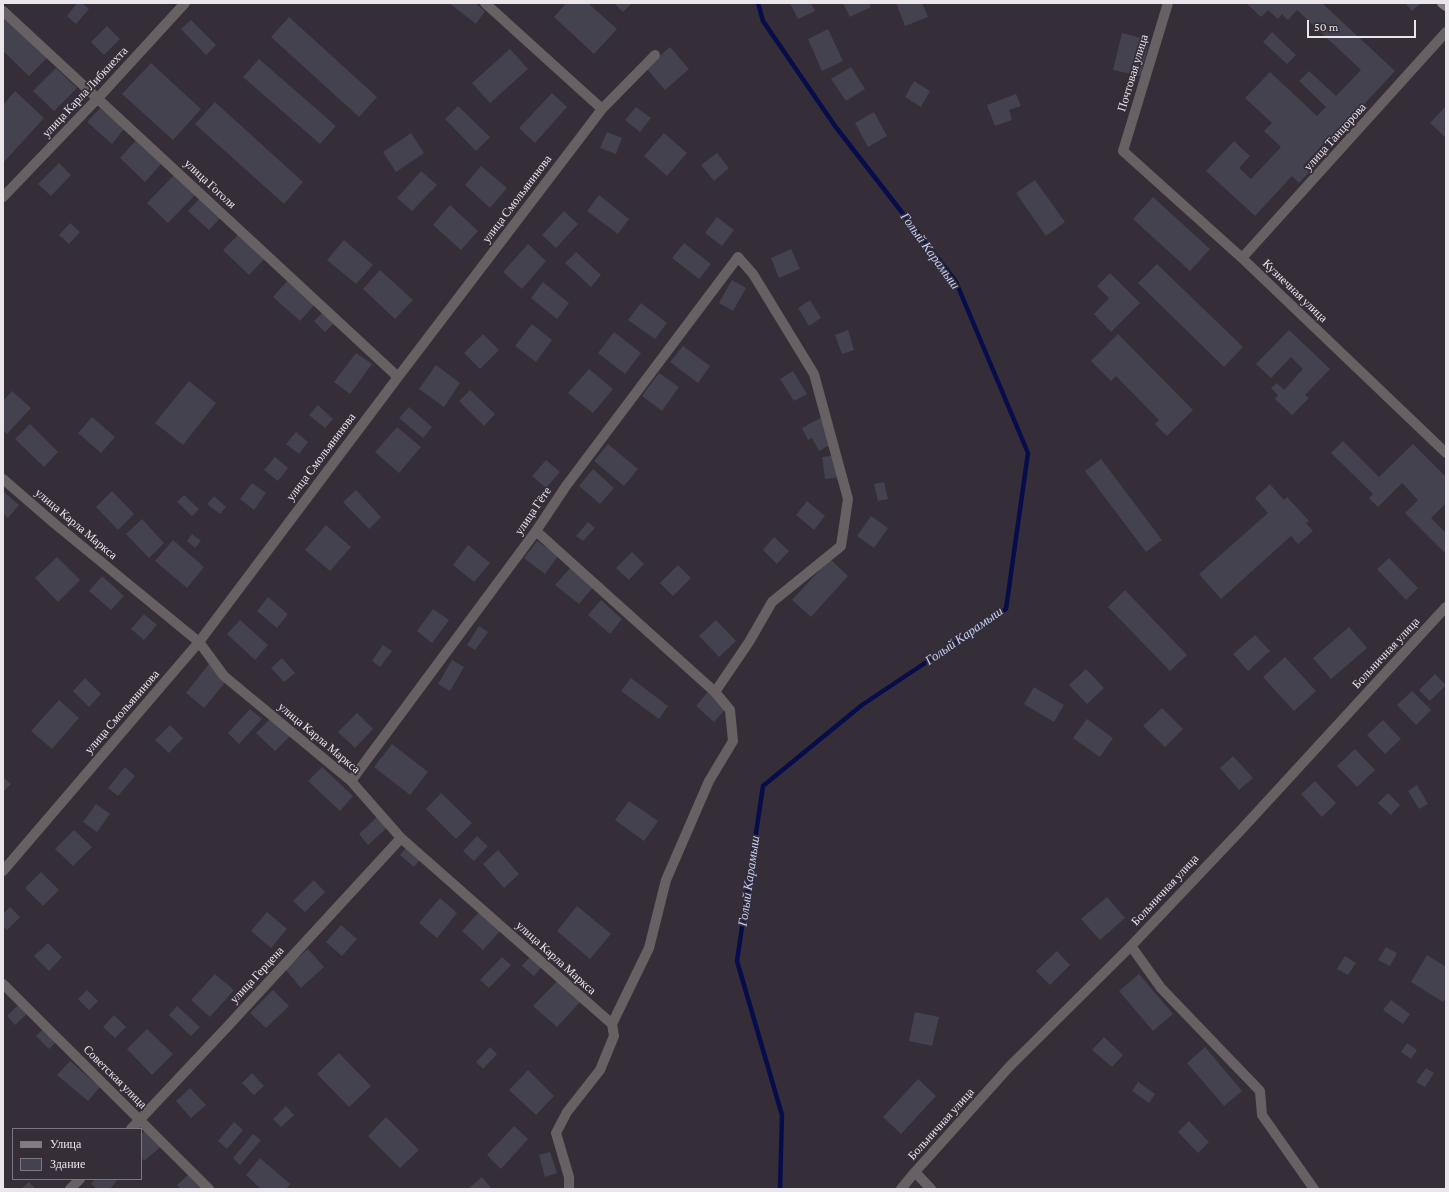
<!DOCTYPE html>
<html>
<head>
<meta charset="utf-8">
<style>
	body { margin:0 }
	#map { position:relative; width:1449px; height:1192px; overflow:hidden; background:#352d38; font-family:"Crimson Pro",serif }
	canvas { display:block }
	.frame { position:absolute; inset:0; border:4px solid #eae4eb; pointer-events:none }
	.legend { position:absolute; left:12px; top:1128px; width:130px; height:52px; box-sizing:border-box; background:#352d38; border:1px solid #7d7680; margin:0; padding:5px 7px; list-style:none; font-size:12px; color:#eae4eb }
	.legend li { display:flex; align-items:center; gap:8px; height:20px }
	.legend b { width:20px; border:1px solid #7d7680 }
	.scale { position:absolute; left:1307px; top:20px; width:109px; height:18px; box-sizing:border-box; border:2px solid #eae4eb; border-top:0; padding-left:5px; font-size:12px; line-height:14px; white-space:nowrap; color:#eae4eb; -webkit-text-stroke:3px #352d38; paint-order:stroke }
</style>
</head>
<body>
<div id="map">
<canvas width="1449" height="1192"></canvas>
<div class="frame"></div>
<ul class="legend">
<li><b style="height:5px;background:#867b81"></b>Улица</li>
<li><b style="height:11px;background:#44424f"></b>Здание</li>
</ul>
<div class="scale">50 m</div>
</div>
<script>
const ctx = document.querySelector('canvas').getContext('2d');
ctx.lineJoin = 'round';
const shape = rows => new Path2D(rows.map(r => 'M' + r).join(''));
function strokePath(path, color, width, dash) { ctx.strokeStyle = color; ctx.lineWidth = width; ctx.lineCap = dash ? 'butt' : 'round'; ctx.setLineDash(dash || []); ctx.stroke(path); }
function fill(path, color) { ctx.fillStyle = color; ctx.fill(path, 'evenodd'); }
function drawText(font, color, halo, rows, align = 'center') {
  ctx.font = font + ' "Crimson Pro",serif'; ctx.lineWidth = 3.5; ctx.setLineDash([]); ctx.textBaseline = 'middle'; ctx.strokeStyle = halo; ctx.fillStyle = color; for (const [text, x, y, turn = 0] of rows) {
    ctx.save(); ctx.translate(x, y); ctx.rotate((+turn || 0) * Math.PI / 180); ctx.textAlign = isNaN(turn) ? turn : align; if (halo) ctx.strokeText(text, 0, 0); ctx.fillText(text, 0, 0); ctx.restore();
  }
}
strokePath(shape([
	[758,3,763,21,835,126,956,282,1028,453,1006,609,862,705,763,786,737,961,782,1115,780,1189]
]), '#060d4a', 4.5);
fill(shape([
	[77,3,82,3,89,9,76,24,67,16],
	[449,3,475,3,485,11,476,24],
	[566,3,588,3,617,29,594,54,554,17],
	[614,3,632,3,623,12],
	[790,3,811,3,815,11,798,19],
	[843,3,869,3,871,7,850,17],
	[896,3,922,3,928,17,905,26],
	[1246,3,1322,3,1395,71,1329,142,1327,140,1303,166,1309,172,1299,183,1292,176,1255,216,1206,171,1234,141,1250,156,1239,168,1251,179,1281,147,1264,131,1272,123,1245,98,1270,72,1317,116,1326,107,1299,81,1309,71,1336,96,1361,70,1297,10,1288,20,1282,14,1278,19,1268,10,1261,17],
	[1405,3,1421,3,1412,11],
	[3,13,48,57,29,76,3,51],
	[289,17,377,97,359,117,271,37],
	[191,20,216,45,206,55,181,29],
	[107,26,120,39,104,55,91,42],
	[828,29,843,61,822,71,808,39],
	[1272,32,1296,55,1287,64,1263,42],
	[1122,33,1149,40,1141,76,1113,70],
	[670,47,689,69,665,90,646,68],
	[510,49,528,69,490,103,472,83],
	[259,59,336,126,320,144,243,77],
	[151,63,201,109,173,140,122,94],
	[851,67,865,89,846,101,831,79],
	[56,68,77,88,54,111,33,91],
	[914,81,930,91,921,107,905,97],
	[15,91,44,118,3,163,3,105],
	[552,93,567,107,535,143,519,128],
	[1016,94,1021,106,1009,110,1012,120,995,126,987,105],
	[215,102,303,182,284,204,195,124],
	[458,106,490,137,476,151,445,119],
	[1446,106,1446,138,1430,123],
	[636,107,651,118,640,132,625,120],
	[100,108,124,129,112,144,87,122],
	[874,112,887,136,868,147,855,123],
	[607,132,622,138,616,154,600,148],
	[411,133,424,153,396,172,383,152],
	[664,133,687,153,667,176,644,156],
	[137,139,163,162,145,182,120,158],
	[717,153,729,168,714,181,701,165],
	[59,163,71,175,51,196,38,184],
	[481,166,507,188,490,208,465,185],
	[421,171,437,185,412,211,397,198],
	[175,174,196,194,168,223,147,203],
	[1035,180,1065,222,1046,236,1016,193],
	[599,195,629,219,618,234,587,211],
	[201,197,222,216,209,230,188,211],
	[1153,197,1210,249,1190,271,1133,219],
	[450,205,478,231,461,250,433,225],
	[564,211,578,224,556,248,542,235],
	[717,217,734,230,722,246,705,233],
	[70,223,80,232,69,244,59,235],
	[243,230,268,255,249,275,223,250],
	[344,240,373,265,356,284,327,260],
	[684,243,711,264,699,279,672,258],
	[528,244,546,261,522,289,503,272],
	[791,249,800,269,779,278,771,258],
	[576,252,601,275,591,287,565,263],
	[1157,264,1243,347,1224,367,1138,283],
	[380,270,413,300,395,319,363,289],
	[1110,273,1140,303,1111,332,1094,314,1109,298,1097,286],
	[289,279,316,303,300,321,273,297],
	[732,280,746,288,733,311,719,303],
	[543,282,569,303,557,319,531,298],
	[810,300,821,318,809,326,798,308],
	[641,303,667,323,655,339,628,320],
	[325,310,336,321,325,332,314,321],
	[532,324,552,340,536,362,515,346],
	[848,330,854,350,842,354,835,335],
	[1289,330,1330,369,1305,395,1309,398,1292,415,1275,399,1278,395,1271,388,1277,383,1284,390,1303,369,1291,357,1271,378,1256,364],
	[614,332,641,353,625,374,598,353],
	[483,334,499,350,480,369,464,353],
	[1118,334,1193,410,1167,436,1155,424,1159,420,1116,376,1111,381,1091,361],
	[683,346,710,366,698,383,670,362],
	[356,353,372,364,350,394,334,382],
	[436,365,460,383,444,407,419,389],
	[589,369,613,389,593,413,568,393],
	[793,371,807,394,794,401,780,379],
	[659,373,679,387,662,411,642,396],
	[189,381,216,403,183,445,155,423],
	[470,390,495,414,484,426,459,401],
	[12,391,31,408,7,434,3,431,3,401],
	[318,405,333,419,325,428,309,415],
	[409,407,432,427,423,438,399,418],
	[92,417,115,437,101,453,78,433],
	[822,417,835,442,819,451,812,438,808,440,802,428],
	[30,424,58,452,44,467,15,439],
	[397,427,421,447,399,473,375,452],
	[296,432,308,442,299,454,286,444],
	[1343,441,1379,477,1413,444,1446,477,1446,503,1431,518,1446,533,1446,554,1405,513,1418,500,1402,483,1378,507,1369,498,1373,494,1331,453],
	[608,444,638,469,624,486,594,461],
	[838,455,841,477,825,479,822,457],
	[275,457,288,468,278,481,264,470],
	[1101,459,1162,540,1146,552,1085,471],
	[546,460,560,472,546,488,532,476],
	[593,469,614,488,600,504,579,486],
	[884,482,888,499,878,501,874,484],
	[252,483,266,493,254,510,240,499],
	[1270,484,1284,500,1287,497,1309,521,1306,523,1313,531,1298,544,1291,536,1221,599,1199,574,1268,513,1255,498],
	[356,490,381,517,369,529,343,502],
	[3,491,19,505,8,518,3,513],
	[112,491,134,514,118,530,96,507],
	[184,495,199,509,192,516,177,502],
	[214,496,226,507,220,514,207,504],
	[807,501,825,516,814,530,796,515],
	[871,516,888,528,874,548,857,536],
	[142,519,164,543,149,558,126,534],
	[588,522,595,528,583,541,576,536],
	[326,525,351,547,330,571,305,550],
	[192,534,201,541,195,548,187,541],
	[774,537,789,551,777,564,763,550],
	[173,540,204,567,187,588,155,561],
	[537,541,558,556,545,574,524,558],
	[468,545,490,563,474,582,453,565],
	[632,552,644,564,629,580,616,568],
	[57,557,80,580,58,602,35,578],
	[1389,558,1418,588,1406,600,1377,569],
	[830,559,848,576,811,617,792,600],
	[678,565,691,578,673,596,660,583],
	[571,567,594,586,579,604,555,585],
	[102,576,124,596,111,610,89,591],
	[1125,590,1187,655,1170,671,1108,607],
	[268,597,288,614,277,628,257,611],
	[601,600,622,619,610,634,588,615],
	[433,609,449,620,432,643,417,631],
	[144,614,157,625,144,640,131,629],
	[240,620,268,645,255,660,227,634],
	[716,620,736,641,719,657,699,636],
	[479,626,488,632,475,650,467,645],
	[1349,627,1367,648,1331,679,1313,658],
	[1255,635,1270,651,1248,671,1233,654],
	[383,645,392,651,380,667,372,661],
	[1285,657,1316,691,1294,711,1263,677],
	[282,658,295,673,284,682,271,668],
	[452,660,464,667,450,691,438,684],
	[209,664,228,679,204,708,186,693],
	[1086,669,1104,688,1087,704,1069,685],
	[1435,674,1446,685,1430,701,1419,690],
	[85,678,101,694,89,707,73,691],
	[631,678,668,706,659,719,621,691],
	[1034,687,1064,705,1054,722,1024,704],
	[711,688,730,704,714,722,696,706],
	[1412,691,1431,710,1416,725,1397,705],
	[59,700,79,718,52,749,31,731],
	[1162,708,1183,729,1165,747,1143,726],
	[250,709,262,719,239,744,228,733],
	[357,713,373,729,355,748,338,732],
	[272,717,291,735,275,751,256,733],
	[1087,719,1113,738,1100,757,1073,738],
	[1383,720,1401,739,1385,754,1367,735],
	[170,725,183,738,169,753,155,740],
	[392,744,428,772,410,795,374,767],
	[1355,749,1375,770,1357,787,1337,766],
	[1233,756,1253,778,1239,790,1220,768],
	[125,767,135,776,118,796,108,788],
	[322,767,353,796,340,811,308,781],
	[3,777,11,784,3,792],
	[1315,781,1336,803,1322,817,1301,794],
	[1417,785,1428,804,1419,809,1408,791],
	[441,793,472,823,456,839,426,809],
	[1388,793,1400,805,1391,815,1378,803],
	[629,801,658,821,644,841,615,820],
	[96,804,110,814,97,832,83,822],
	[380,814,390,825,368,845,359,834],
	[74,830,92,847,73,866,55,849],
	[477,836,488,846,474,861,463,851],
	[410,843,424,854,414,867,400,855],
	[498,850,519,874,504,888,483,864],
	[41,872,59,890,43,906,25,888],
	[314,880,325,892,305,912,293,901],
	[1107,897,1125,918,1100,940,1081,919],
	[440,898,457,913,437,938,419,923],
	[577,906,611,934,590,959,557,931],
	[10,907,20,917,7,930,3,926,3,914],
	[267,912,287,929,271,948,251,931],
	[479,912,500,931,483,950,462,931],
	[341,925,357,939,342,956,326,942],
	[48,943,62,957,49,971,34,956],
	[1386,947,1397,953,1390,966,1378,960],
	[308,949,324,967,301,988,285,969],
	[1057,951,1070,965,1050,985,1036,971],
	[533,953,545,963,534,976,522,966],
	[1427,955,1446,967,1446,997,1443,1002,1411,982],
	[1345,956,1356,963,1348,975,1337,969],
	[502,957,511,965,489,988,480,980],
	[215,974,234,990,210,1017,191,1000],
	[1139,974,1173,1014,1153,1031,1119,991],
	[558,980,581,1001,557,1027,533,1006],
	[87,990,98,1001,89,1010,78,999],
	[273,990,289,1006,266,1028,250,1013],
	[23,1000,32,1009,15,1025,7,1016],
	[1391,1000,1410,1014,1403,1024,1383,1010],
	[177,1006,200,1027,191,1036,169,1015],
	[915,1012,939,1017,932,1046,909,1041],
	[114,1015,126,1027,115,1038,103,1027],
	[46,1026,59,1039,49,1049,36,1036],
	[147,1029,173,1054,152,1075,127,1049],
	[1104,1037,1123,1055,1112,1067,1092,1050],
	[1407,1043,1417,1050,1411,1059,1401,1052],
	[490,1047,497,1054,483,1069,476,1062],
	[1205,1047,1242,1091,1224,1106,1187,1063],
	[339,1053,371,1086,349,1107,317,1074],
	[70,1061,100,1087,88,1101,57,1075],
	[1426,1068,1434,1073,1425,1087,1416,1082],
	[528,1070,554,1096,536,1115,509,1090],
	[252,1073,264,1086,254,1095,242,1083],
	[918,1079,936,1096,901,1134,883,1117],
	[1138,1082,1155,1094,1149,1103,1132,1091],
	[190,1088,206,1105,191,1118,176,1101],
	[286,1106,294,1115,281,1127,273,1119],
	[386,1117,419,1150,400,1168,368,1136],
	[1189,1121,1209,1142,1198,1153,1178,1132],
	[234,1122,243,1130,227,1149,218,1141],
	[514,1126,528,1139,501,1169,487,1155],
	[150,1127,164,1144,144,1161,141,1157,141,1134],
	[253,1134,261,1140,240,1165,233,1158],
	[550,1152,557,1173,545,1177,539,1155],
	[260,1158,290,1184,286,1189,261,1189,246,1175],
	[190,1173,203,1188,202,1189,181,1189,177,1185],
	[482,1177,492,1189,468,1189],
	[95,1179,118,1179,110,1189,97,1189,91,1184],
	[29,1182,36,1189,21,1189]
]), '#44424f');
strokePath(shape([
	[485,3,602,109],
	[1168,3,1123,151,1242,258,1446,453],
	[3,11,398,377],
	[3,197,98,98,185,3],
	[1242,258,1446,32],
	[3,479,55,524,199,642,224,676,351,781,401,838,612,1024],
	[536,531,715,692,730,710,733,741,709,781,666,880,649,948,612,1024,614,1036,600,1070,567,1112,556,1133,569,1177,569,1189],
	[351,781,536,531,566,486,738,257,753,274,814,374,848,499,841,546,772,602,749,642,715,692],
	[3,871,199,642,398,377,602,109,655,55],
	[1131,946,1161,988,1260,1091,1262,1115,1314,1189],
	[3,984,209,1189],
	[131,1129,228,1026,401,838],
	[915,1172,931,1189],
	[70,1189,80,1179],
	[901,1189,915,1172,1010,1066,1131,946,1241,830,1446,607]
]), '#676164', 10);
strokePath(shape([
	[1442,3,1446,6]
]), '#867b81', 10);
drawText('12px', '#eae4eb', '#352d38', [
	["Почтовая улица",1133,73,-73],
	["улица Карла Либкнехта",85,92,-47],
	["улица Танцорова",1335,137,-48],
	["улица Гоголя",210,184,43],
	["улица Смольянинова",517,199,-53],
	["Кузнечная улица",1295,291,44],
	["улица Смольянинова",321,457,-53],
	["улица Гёте",533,511,-56],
	["улица Карла Маркса",76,524,40],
	["Больничная улица",1386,653,-47],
	["улица Смольянинова",122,712,-49],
	["улица Карла Маркса",319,738,40],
	["Больничная улица",1165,890,-47],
	["улица Карла Маркса",556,958,42],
	["улица Герцена",257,975,-47],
	["Советская улица",115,1077,45],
	["Больничная улица",941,1124,-48]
]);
drawText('italic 13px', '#c2d2f8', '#352d38', [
	["Голый Карамыш",930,251,54],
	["Голый Карамыш",964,636,-35],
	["Голый Карамыш",749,881,-82]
]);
</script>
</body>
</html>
